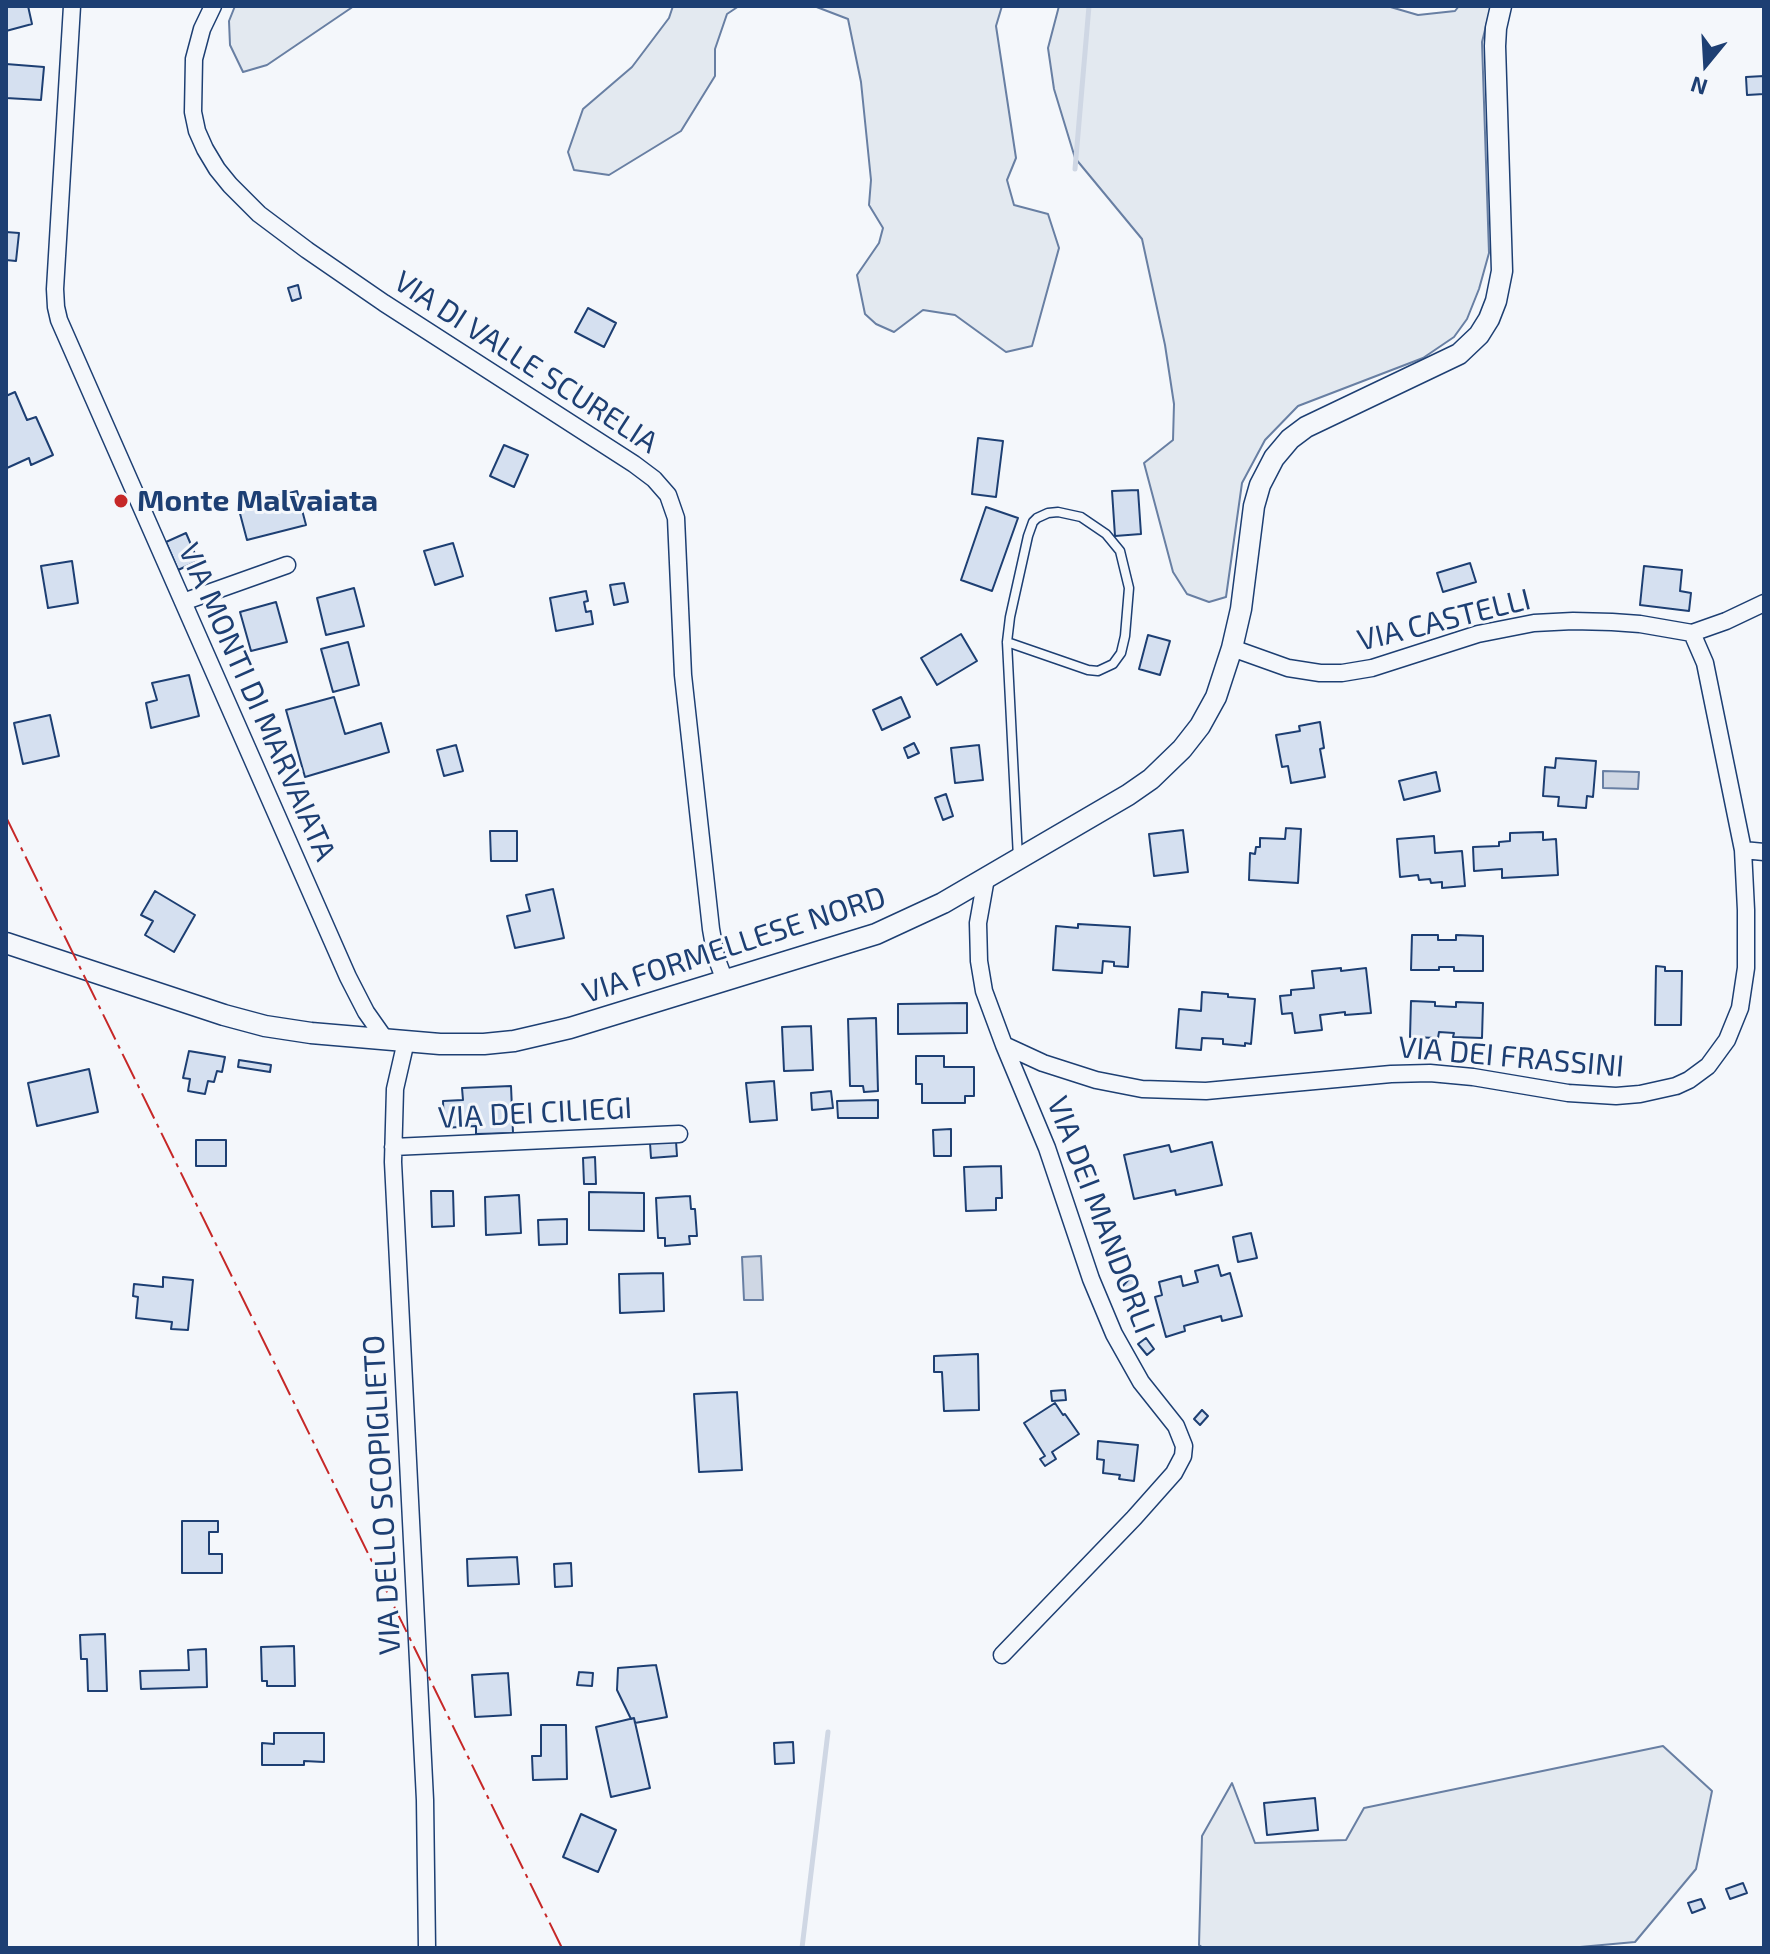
<!DOCTYPE html>
<html>
<head>
<meta charset="utf-8">
<style>
	body { margin:0 }
	#map { position:relative; width:1770px; height:1954px; overflow:hidden; background:#f4f7fb; font-family:"Exo 2",sans-serif }
	canvas { display:block }
	.frame { position:absolute; inset:0; border:8px solid #1d3f73; pointer-events:none }
	.north { position:absolute; left:1666px; top:24px; width:80px; height:80px; -webkit-text-stroke:6px #f4f7fb; paint-order:stroke; rotate:198deg; font-size:22px; font-weight:700; line-height:32px; text-align:center; color:#1d3f73 }
	.north::after { content:''; display:block; margin:auto; width:28px; height:36px; background:#1d3f73; clip-path:polygon(50% 0,100% 100%,50% 72%,0 100%) }
</style>
</head>
<body>
<div id="map">
<canvas width="1770" height="1954"></canvas>
<div class="frame"></div>
<div class="north">N</div>
</div>
<script>
const ctx = document.querySelector('canvas').getContext('2d');
ctx.lineJoin = 'round';
function fill(path, color) { ctx.fillStyle = color; ctx.fill(path, 'evenodd'); }
const shape = rows => new Path2D(rows.map(r => 'M' + r).join(''));
function strokePath(path, color, width, dash) { ctx.strokeStyle = color; ctx.lineWidth = width; ctx.lineCap = dash ? 'butt' : 'round'; ctx.setLineDash(dash || []); ctx.stroke(path); }
function drawText(font, color, halo, rows, align = 'center') {
  ctx.font = font + ' "Exo 2",sans-serif'; ctx.lineWidth = 6; ctx.setLineDash([]); ctx.textBaseline = 'middle'; ctx.strokeStyle = halo; ctx.fillStyle = color; for (const [text, x, y, turn = 0] of rows) {
    ctx.save(); ctx.translate(x, y); ctx.rotate((+turn || 0) * Math.PI / 180); ctx.textAlign = isNaN(turn) ? turn : align; if (halo) ctx.strokeText(text, 0, 0); ctx.fillText(text, 0, 0); ctx.restore();
  }
}
const green = shape([
	[235,6,354,6,267,65,243,72,230,45,229,21,235,6],
	[673,6,739,6,727,14,715,49,715,76,681,131,609,175,574,170,568,152,583,109,632,67,669,18,673,6],
	[814,6,1002,6,996,26,1016,158,1007,180,1014,205,1048,214,1059,248,1032,346,1006,352,955,315,923,310,894,332,876,324,865,314,857,275,879,243,883,228,869,205,871,180,861,82,848,19,814,6],
	[1059,6,1387,6,1418,15,1455,11,1459,6,1491,6,1482,42,1489,253,1479,289,1467,319,1454,337,1423,358,1298,406,1265,440,1242,483,1226,597,1209,602,1187,594,1173,572,1144,463,1173,440,1174,404,1165,345,1142,239,1075,158,1054,89,1048,48,1059,6],
	[1663,1746,1712,1791,1696,1869,1635,1942,1569,1948,1203,1948,1199,1945,1202,1836,1232,1783,1255,1843,1346,1840,1364,1808,1663,1746]
]);
fill(green, '#e3e9f0');
strokePath(green, '#687fa3', 2);
const water = shape([
	[1603,771,1639,772,1638,789,1603,788,1603,771],
	[761,1256,763,1300,744,1300,742,1257,761,1256]
]);
fill(water, '#cfd7e4');
strokePath(water, '#687fa3', 2);
strokePath(shape([
	[1075,169,1089,6],
	[802,1948,828,1732]
]), '#cfd7e4', 5);
const building = shape([
	[6,6,28,6,32,24,6,31,6,6],
	[6,64,44,67,41,100,6,98,6,64],
	[1764,76,1764,94,1747,95,1746,77,1764,76],
	[6,232,19,233,16,261,6,260,6,232],
	[298,285,301,298,292,301,288,288,298,285],
	[588,308,616,323,604,347,575,332,588,308],
	[15,392,27,420,36,417,53,455,31,465,29,458,7,468,6,396,15,392],
	[978,438,1003,441,996,497,972,494,978,438],
	[504,445,528,455,514,487,490,476,504,445],
	[1138,490,1141,534,1115,536,1112,491,1138,490],
	[297,491,306,525,247,540,238,506,297,491],
	[986,507,1018,518,992,591,961,580,986,507],
	[186,533,198,561,178,570,166,542,186,533],
	[453,543,463,576,435,585,424,551,453,543],
	[72,561,78,603,48,608,41,566,72,561],
	[1470,563,1476,582,1443,592,1437,573,1470,563],
	[1644,566,1682,570,1680,591,1691,593,1689,611,1640,605,1644,566],
	[624,583,628,602,614,605,610,585,624,583],
	[354,588,364,626,326,635,317,598,354,588],
	[586,591,588,601,584,602,586,612,591,611,593,624,556,631,550,598,586,591],
	[276,602,287,642,251,651,240,612,276,602],
	[961,634,977,661,937,685,921,658,961,634],
	[1148,635,1170,641,1160,675,1139,669,1148,635],
	[348,642,359,685,333,692,321,649,348,642],
	[189,675,199,716,151,728,146,703,157,700,152,683,189,675],
	[334,697,345,734,381,723,389,752,305,777,286,710,334,697],
	[901,697,910,717,882,730,873,710,901,697],
	[50,715,59,756,23,764,14,723,50,715],
	[1320,722,1324,748,1320,749,1325,777,1291,783,1288,766,1282,767,1276,735,1300,731,1299,726,1320,722],
	[914,743,919,753,908,758,904,748,914,743],
	[456,745,463,771,444,776,437,750,456,745],
	[979,745,983,780,955,783,951,748,979,745],
	[1556,758,1596,761,1593,797,1587,796,1586,808,1558,806,1559,797,1543,796,1545,767,1555,768,1556,758],
	[1436,772,1440,791,1404,800,1399,781,1436,772],
	[946,794,953,816,943,820,935,798,946,794],
	[1286,828,1301,829,1298,883,1249,880,1250,853,1255,854,1256,847,1260,847,1260,838,1285,839,1286,828],
	[1183,830,1188,872,1154,876,1149,834,1183,830],
	[490,831,517,831,517,861,491,861,490,831],
	[1543,832,1543,840,1556,839,1558,875,1502,878,1502,869,1474,871,1473,847,1499,846,1499,842,1510,841,1510,833,1543,832],
	[1434,836,1435,853,1462,851,1465,886,1442,888,1442,882,1431,883,1430,879,1419,880,1418,875,1400,877,1397,839,1434,836],
	[553,889,564,938,515,948,507,916,530,911,526,895,553,889],
	[155,891,195,915,174,952,145,935,153,921,141,915,155,891],
	[1078,924,1130,927,1128,967,1114,966,1114,962,1103,961,1102,973,1053,970,1056,926,1078,928,1078,924],
	[1412,935,1438,935,1438,940,1456,940,1456,935,1483,936,1483,971,1454,971,1454,967,1439,967,1439,970,1411,970,1412,935],
	[1656,966,1665,967,1665,971,1682,971,1681,1025,1655,1025,1656,966],
	[1341,968,1341,971,1366,968,1371,1013,1345,1015,1345,1012,1320,1015,1322,1030,1295,1033,1292,1013,1282,1014,1280,996,1291,995,1291,990,1314,988,1312,971,1341,968],
	[1202,992,1228,994,1228,997,1255,999,1251,1044,1245,1043,1245,1046,1223,1044,1223,1039,1202,1038,1201,1050,1176,1048,1179,1009,1201,1011,1202,992],
	[1411,1001,1435,1002,1435,1006,1456,1007,1456,1002,1483,1003,1482,1038,1453,1037,1454,1033,1439,1032,1438,1038,1410,1037,1411,1001],
	[967,1003,967,1033,898,1034,898,1004,967,1003],
	[876,1018,878,1091,864,1092,863,1086,850,1086,848,1019,876,1018],
	[811,1026,813,1070,784,1071,782,1027,811,1026],
	[189,1051,225,1057,222,1072,217,1071,214,1082,208,1081,205,1094,188,1091,190,1079,183,1078,189,1051],
	[916,1056,944,1056,944,1067,974,1067,974,1096,965,1096,965,1103,922,1103,922,1084,916,1084,916,1056],
	[239,1060,271,1065,270,1072,238,1067,239,1060],
	[89,1069,98,1112,37,1126,28,1083,89,1069],
	[774,1081,777,1120,750,1122,746,1083,774,1081],
	[511,1086,513,1133,476,1134,476,1126,444,1128,443,1101,463,1100,462,1088,511,1086],
	[831,1091,833,1108,812,1110,811,1093,831,1091],
	[878,1100,878,1118,838,1118,837,1101,878,1100],
	[951,1129,951,1156,934,1156,933,1130,951,1129],
	[196,1140,226,1140,226,1166,196,1166,196,1140],
	[676,1141,677,1156,651,1158,650,1143,676,1141],
	[1212,1142,1222,1185,1176,1195,1175,1190,1134,1199,1124,1155,1169,1145,1171,1152,1212,1142],
	[595,1157,596,1184,584,1184,583,1158,595,1157],
	[1001,1166,1002,1198,996,1198,996,1210,966,1211,964,1167,1001,1166],
	[431,1191,453,1191,454,1226,432,1227,431,1191],
	[589,1192,644,1193,644,1231,589,1230,589,1192],
	[519,1195,521,1233,486,1235,485,1197,519,1195],
	[690,1196,691,1209,695,1209,697,1236,689,1236,690,1244,665,1246,665,1238,658,1238,656,1198,690,1196],
	[567,1219,567,1244,539,1245,538,1220,567,1219],
	[1251,1233,1257,1258,1238,1262,1233,1237,1251,1233],
	[1218,1265,1221,1276,1230,1273,1242,1316,1222,1321,1221,1316,1184,1326,1185,1331,1166,1337,1155,1297,1162,1295,1159,1282,1181,1276,1183,1286,1198,1282,1195,1271,1218,1265],
	[663,1273,664,1311,620,1313,619,1274,663,1273],
	[163,1277,193,1280,188,1330,171,1329,172,1322,136,1318,138,1297,133,1296,134,1284,163,1287,163,1277],
	[1131,1277,1138,1283,1129,1294,1121,1288,1131,1277],
	[1146,1338,1154,1349,1147,1355,1138,1344,1146,1338],
	[978,1354,979,1410,944,1411,942,1372,934,1372,934,1356,978,1354],
	[1065,1390,1066,1400,1052,1401,1051,1391,1065,1390],
	[737,1392,742,1470,699,1472,694,1394,737,1392],
	[1055,1403,1063,1415,1065,1414,1079,1434,1052,1452,1056,1459,1045,1466,1040,1459,1045,1456,1024,1423,1055,1403],
	[1202,1410,1208,1416,1200,1425,1194,1419,1202,1410],
	[1098,1441,1138,1445,1134,1481,1119,1479,1120,1475,1103,1473,1104,1460,1097,1459,1098,1441],
	[182,1521,218,1521,218,1532,209,1532,209,1554,222,1554,222,1573,182,1573,182,1521],
	[517,1557,519,1584,468,1586,467,1559,517,1557],
	[571,1563,572,1586,555,1587,554,1564,571,1563],
	[105,1634,107,1691,88,1691,87,1659,81,1659,80,1635,105,1634],
	[294,1646,295,1686,267,1686,267,1681,262,1681,261,1647,294,1646],
	[206,1649,207,1687,141,1689,140,1671,189,1670,188,1650,206,1649],
	[656,1665,667,1717,635,1723,634,1718,631,1719,617,1690,618,1668,656,1665],
	[579,1672,593,1673,592,1686,577,1685,579,1672],
	[508,1673,511,1715,475,1717,472,1675,508,1673],
	[634,1718,650,1788,611,1797,596,1727,634,1718],
	[541,1725,566,1725,567,1779,533,1780,532,1756,541,1756,541,1725],
	[274,1733,324,1733,324,1762,304,1761,304,1765,262,1765,262,1743,274,1744,274,1733],
	[793,1742,794,1763,775,1764,774,1743,793,1742],
	[1315,1798,1318,1830,1267,1835,1264,1803,1315,1798],
	[581,1814,616,1830,598,1872,563,1857,581,1814],
	[1743,1883,1747,1893,1730,1899,1726,1889,1743,1883],
	[1701,1899,1705,1908,1692,1913,1688,1903,1701,1899]
]);
fill(building, '#d5e0f0');
strokePath(building, '#1d3f73', 2);
const service = shape([
	[1007,642,1088,670,1098,671,1113,664,1121,653,1125,636,1129,588,1120,551,1106,534,1081,517,1058,512,1048,513,1037,518,1033,522,1028,536,1010,617,1007,642,1018,858]
]);
const minor = shape([
	[72,6,55,289,56,307,59,320,348,977,366,1012,385,1039],
	[213,6,202,29,194,59,193,112,197,131,205,149,217,169,230,185,259,214,307,250,384,303,634,464,654,479,668,495,676,518,683,675,711,929,716,957,725,981],
	[183,602,287,565],
	[1232,648,1288,668,1320,673,1342,673,1372,668,1478,634,1534,623,1573,621,1612,622,1640,624,1692,633,1726,621,1764,603],
	[1743,850,1764,852],
	[986,878,978,923,979,961,984,991,1004,1045,1043,1063,1096,1080,1142,1089,1206,1091,1391,1074,1430,1073,1473,1077,1568,1093,1616,1096,1640,1094,1676,1086,1689,1080,1708,1066,1727,1040,1740,1008,1746,968,1746,910,1743,850,1705,663,1692,633],
	[406,1041,395,1089,393,1162,425,1800,427,1948],
	[393,1147,679,1134],
	[1002,1655,1134,1518,1174,1473,1183,1456,1184,1446,1176,1426,1141,1382,1114,1334,1091,1279,1047,1148,1004,1045]
]);
const tertiary = shape([
	[6,943,224,1015,265,1026,311,1033,440,1044,484,1044,514,1041,570,1028,876,934,943,903,1128,795,1151,779,1182,749,1200,726,1216,697,1232,648,1241,609,1254,506,1260,485,1274,458,1290,439,1306,427,1459,354,1479,335,1489,319,1496,301,1502,271,1495,46,1496,28,1501,6]
]);
strokePath(service, '#1d3f73', 11);
strokePath(minor, '#1d3f73', 19);
strokePath(tertiary, '#1d3f73', 23);
strokePath(service, '#f4f7fb', 8);
strokePath(minor, '#f4f7fb', 16);
strokePath(tertiary, '#f4f7fb', 20);
strokePath(shape([
	[6,817,562,1948]
]), '#c62828', 2, [28, 6, 4, 6]);
for (const [x, y, r, color] of [
	[121,501,8,"#c62828"]
]) { const dot = new Path2D(); dot.arc(x, y, r, 0, 2 * Math.PI); ctx.fillStyle = color; ctx.fill(dot); strokePath(dot, '#f4f7fb', 3); }
drawText('30px', '#1d3f73', '#f4f7fb', [
	["VIA DI VALLE SCURELIA",526,362,33],
	["VIA CASTELLI",1444,620,-14],
	["VIA MONTI DI MARVAIATA",257,702,66],
	["VIA FORMELLESE NORD",734,945,-18],
	["VIA DEI FRASSINI",1511,1057,5],
	["VIA DEI CILIEGI",535,1113,-3],
	["VIA DEI MANDORLI",1101,1215,69],
	["VIA DELLO SCOPIGLIETO",382,1495,-93]
]);
drawText('bold 30px', '#1d3f73', '#f4f7fb', [
	["Monte Malvaiata",137,501]
], 'left');
</script>
</body>
</html>
